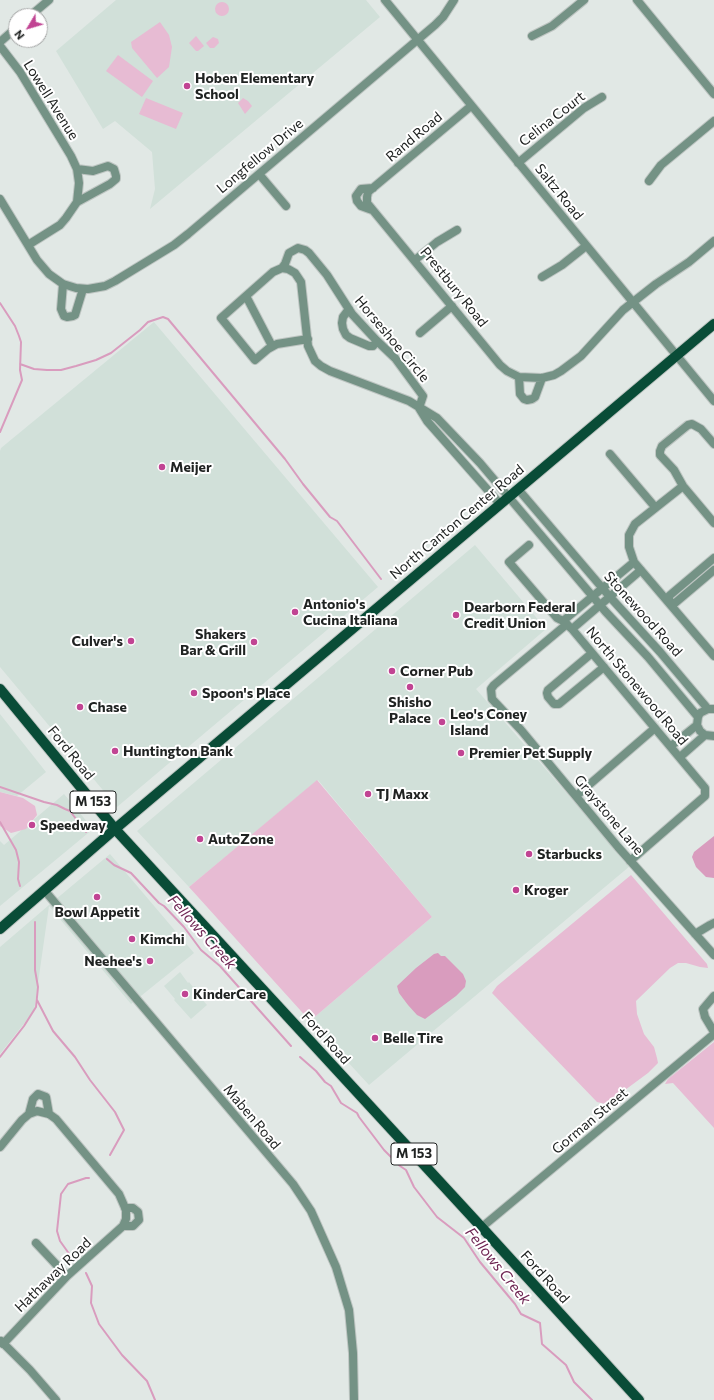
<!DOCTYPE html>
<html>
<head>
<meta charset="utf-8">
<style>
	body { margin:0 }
	#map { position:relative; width:714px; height:1400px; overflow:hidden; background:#e1e8e5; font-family:Commissioner,sans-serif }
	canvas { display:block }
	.north { position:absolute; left:8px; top:8px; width:40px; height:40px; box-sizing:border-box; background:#fff; border:1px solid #a6a7a7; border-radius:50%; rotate:232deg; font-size:11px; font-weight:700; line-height:16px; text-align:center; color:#202322 }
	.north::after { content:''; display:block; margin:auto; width:14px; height:18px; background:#c14493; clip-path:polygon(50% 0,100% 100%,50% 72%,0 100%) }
</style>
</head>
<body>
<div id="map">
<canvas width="714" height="1400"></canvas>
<div class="north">N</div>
</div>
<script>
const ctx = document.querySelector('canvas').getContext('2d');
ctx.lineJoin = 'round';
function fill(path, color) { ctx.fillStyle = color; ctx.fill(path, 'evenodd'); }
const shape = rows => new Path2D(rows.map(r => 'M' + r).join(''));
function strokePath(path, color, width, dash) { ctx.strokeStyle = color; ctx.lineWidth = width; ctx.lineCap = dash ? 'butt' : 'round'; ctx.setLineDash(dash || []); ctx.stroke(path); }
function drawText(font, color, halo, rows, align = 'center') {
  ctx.font = font + ' Commissioner,sans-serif'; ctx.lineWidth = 4; ctx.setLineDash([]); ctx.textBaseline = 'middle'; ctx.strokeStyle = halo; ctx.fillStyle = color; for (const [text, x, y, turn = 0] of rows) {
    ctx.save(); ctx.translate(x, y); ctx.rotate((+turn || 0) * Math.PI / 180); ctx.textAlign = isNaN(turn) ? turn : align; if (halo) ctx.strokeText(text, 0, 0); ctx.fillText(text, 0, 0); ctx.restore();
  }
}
fill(shape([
	[116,0,366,0,380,17,150,209,155,189,152,152,115,121,103,129,56,51],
	[154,322,378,587,117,807,0,667,0,451,1,448],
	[475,545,546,629,476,689,630,866,369,1085,310,1021,432,917,318,780,189,887,137,831],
	[0,714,46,772,17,796,0,792],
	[64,794,93,829,0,906,0,841,4,845],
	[110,854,194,953,131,1004,49,906,34,1011,0,1054,0,947,49,905],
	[180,972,188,983,189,982,193,987,195,986,198,990,197,991,201,996,200,997,207,1005,191,1019,174,1000,175,999,164,986]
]), '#d1e0d9');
fill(shape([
	'215 9a7 7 0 1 1 14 0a7 7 0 1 1-14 0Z',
	[160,22,169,35,172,47,169,67,157,78,132,48,131,42],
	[196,36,204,46,198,51,196,51,189,43],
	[213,37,218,39,219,43,214,48,210,48,206,43],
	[118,55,153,81,142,97,106,71],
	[146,98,183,113,176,129,139,114],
	[243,98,248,101,252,106,245,114,238,103],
	[317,780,432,917,310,1021,189,887],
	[0,792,23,798,35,806,37,815,26,829,11,833,0,826],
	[631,875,707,964,708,968,700,967,686,963,678,963,670,968,636,1001,637,1014,644,1034,654,1047,657,1058,658,1063,648,1073,606,1104,597,1102,492,993,497,986],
	[714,1042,714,1128,673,1083,665,1084,668,1079]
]), '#e7bbd3');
fill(shape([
	[714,836,714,878,706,877,696,867,692,857,694,852],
	[438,953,441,956,445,956,463,974,466,981,465,987,456,996,425,1019,417,1015,408,1005,399,993,397,986,416,968,434,954]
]), '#d99cbe');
strokePath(shape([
	[0,303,15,326,19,336,21,342,20,370,22,380,0,432],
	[20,364,34,369,47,370,61,370,76,366,96,360,111,353,140,330,148,322,163,317,168,319,285,459,303,484,330,517,337,521,381,579],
	[0,787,44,802,57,805,65,809,70,811,86,832],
	[0,822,16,850,19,862,18,879,20,886],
	[107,859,114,865,131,873,159,903,164,906,184,927,201,950,220,966,291,1046],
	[37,1000,53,1031,75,1057,90,1080,115,1112,124,1130,110,1155],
	[0,1057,24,1026,36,1007,38,987,35,970,35,922],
	[300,1057,316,1071,325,1082,331,1086,341,1103,357,1113,359,1117,384,1150,400,1166,406,1170,414,1187,437,1217,464,1238,480,1262,515,1304,521,1314,540,1323,542,1344,566,1365,574,1382,592,1400],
	[70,1255,60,1241,57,1231,61,1194,68,1184,86,1178,89,1178],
	[86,1273,92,1286,91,1303,99,1324,122,1355,147,1381,155,1400]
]), '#d99cbe', 2);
const minor = shape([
	[385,0,714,401],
	[637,0,714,94],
	[30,16,49,0],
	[532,36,552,26,584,0],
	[0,42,16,28],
	[0,46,20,72,71,156,77,169,93,171,108,166,114,169,116,176,116,179,110,184,77,202,66,218,60,225,28,245],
	[471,106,368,192,367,197,367,203,500,365,507,371,519,377,542,378,554,375,561,371,581,356,623,310,656,284,689,262,714,241],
	[518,163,584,108,602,97],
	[259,174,286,206],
	[649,181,661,165,714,121],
	[0,199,37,260,49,274,63,284,76,288,88,289,105,286,115,281,174,245,188,234,435,25,443,17,454,0],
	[77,202,79,183,77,169],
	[372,210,361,206,357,201,356,196,361,189,373,188],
	[415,260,437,242,457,230],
	[282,268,288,269,295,273,301,282,308,346,315,361,321,366,330,371,409,401,437,418,480,463,605,611,648,657,698,717],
	[542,277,562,265,586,246],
	[63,284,61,309,64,316,67,317,73,316,75,315,83,289],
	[246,296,272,346],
	[349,309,343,317,342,323,343,329,346,335,350,338,369,346,373,346,377,341],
	[420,333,452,306],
	[308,339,277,344,268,349,255,360,221,318,273,272,282,268,285,264,289,253,298,248,305,250,309,253,327,275,352,314,376,340,395,358,423,396,419,408,427,421,500,504],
	[519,377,520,394,524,399,527,400,532,399,535,397,542,378],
	[714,444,701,429,692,424,688,425,662,446,660,451,660,455,674,470,683,486,714,523],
	[610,454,655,507],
	[683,486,635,524,629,535,629,547,634,562,714,656],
	[518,489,610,597,660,652,708,709],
	[529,545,509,562,557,618,563,621,572,629,705,788,705,796,630,861],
	[714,558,669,596,669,602,675,603,714,570],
	[563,621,634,562],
	[567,624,494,685,491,689,492,699,521,730,618,847,714,955],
	[572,629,641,570],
	[592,653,548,690,547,693,548,697,554,704,559,704,604,667],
	[714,709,708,709,700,713,698,717,697,725,700,731,705,735,714,736],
	[671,746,697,725],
	[680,757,705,735],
	[576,796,655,728],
	[45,891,293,1184,311,1211,336,1267,349,1310,353,1353,354,1400],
	[695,934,710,925,714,923],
	[714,996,703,1009,705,1017,714,1032],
	[29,1114,33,1099,38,1094,46,1097,49,1114],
	[0,1147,22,1120,29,1114,37,1111,49,1114,56,1119,119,1194,126,1210,126,1219,123,1226,67,1276,3,1344],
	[123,1226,133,1226,139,1220,138,1212,133,1208,125,1208],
	[482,1227,714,1034],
	[36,1243,67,1276],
	[1,1341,30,1370,56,1400]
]);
const major = shape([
	[0,689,115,829,485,1231,639,1400],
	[0,929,115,829,714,324]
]);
strokePath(minor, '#bec5c2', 10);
strokePath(major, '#bec5c2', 12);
strokePath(minor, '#749285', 8);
strokePath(major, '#094c37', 10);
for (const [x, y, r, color] of [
	[187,86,4,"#c14493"],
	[162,467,4,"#c14493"],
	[295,612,4,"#c14493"],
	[456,615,4,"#c14493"],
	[131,641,4,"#c14493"],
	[254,642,4,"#c14493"],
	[392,671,4,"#c14493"],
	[410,687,4,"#c14493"],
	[194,693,4,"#c14493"],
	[80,707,4,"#c14493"],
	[442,722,4,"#c14493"],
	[115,751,4,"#c14493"],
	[461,753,4,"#c14493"],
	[368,794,4,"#c14493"],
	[32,825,4,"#c14493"],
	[200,839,4,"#c14493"],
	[529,854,4,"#c14493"],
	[516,890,4,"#c14493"],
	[97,897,4,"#c14493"],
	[132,939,4,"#c14493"],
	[150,961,4,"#c14493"],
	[185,994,4,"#c14493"],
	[375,1038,4,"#c14493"]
]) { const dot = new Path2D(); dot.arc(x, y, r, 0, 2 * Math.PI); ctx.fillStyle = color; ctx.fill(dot); strokePath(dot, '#fff', 1.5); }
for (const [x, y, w] of [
	[93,802,46],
	[414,1154,46]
]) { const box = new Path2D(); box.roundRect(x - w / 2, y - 11, w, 22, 3); ctx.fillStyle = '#fff'; ctx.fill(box); strokePath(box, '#202322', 1); }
drawText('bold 13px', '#202322', null, [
	["M 153",93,802],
	["M 153",414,1154]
]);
drawText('bold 14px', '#202322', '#fff', [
	["Hoben Elementary",195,78],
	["School",195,94],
	["Meijer",170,467],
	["Antonio's",303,604],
	["Cucina Italiana",303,620],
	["Dearborn Federal",464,607],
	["Credit Union",464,623],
	["Shakers",246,634,"right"],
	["Bar & Grill",246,650,"right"],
	["Culver's",123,641,"right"],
	["Corner Pub",400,671],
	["Spoon's Place",202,693],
	["Shisho",410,702,"center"],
	["Palace",410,718,"center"],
	["Chase",88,707],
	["Leo's Coney",450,714],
	["Island",450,730],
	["Huntington Bank",123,751],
	["Premier Pet Supply",469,753],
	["TJ Maxx",376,794],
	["Speedway",40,825],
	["AutoZone",208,839],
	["Starbucks",537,854],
	["Kroger",524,890],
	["Bowl Appetit",97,912,"center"],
	["Kimchi",140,939],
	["Neehee's",142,961,"right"],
	["KinderCare",193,994],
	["Belle Tire",383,1038]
], 'left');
drawText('14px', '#202322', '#fff', [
	["Lowell Avenue",51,100,58],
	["Celina Court",552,119,-38],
	["Rand Road",414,137,-40],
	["Longfellow Drive",260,156,-40],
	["Saltz Road",559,192,51],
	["Prestbury Road",454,287,51],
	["Horseshoe Circle",392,339,50],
	["North Canton Center Road",457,522,-40],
	["Stonewood Road",643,614,48],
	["North Stonewood Road",637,686,50],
	["Ford Road",71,753,51],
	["Graystone Lane",609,815,50],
	["Ford Road",326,1038,48],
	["Maben Road",252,1117,50],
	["Gorman Street",590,1121,-40],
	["Hathaway Road",53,1275,-44],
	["Ford Road",545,1277,48]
]);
drawText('italic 15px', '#6e2653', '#fff', [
	["Fellows Creek",202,932,48],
	["Fellows Creek",498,1266,51]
]);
</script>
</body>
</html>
